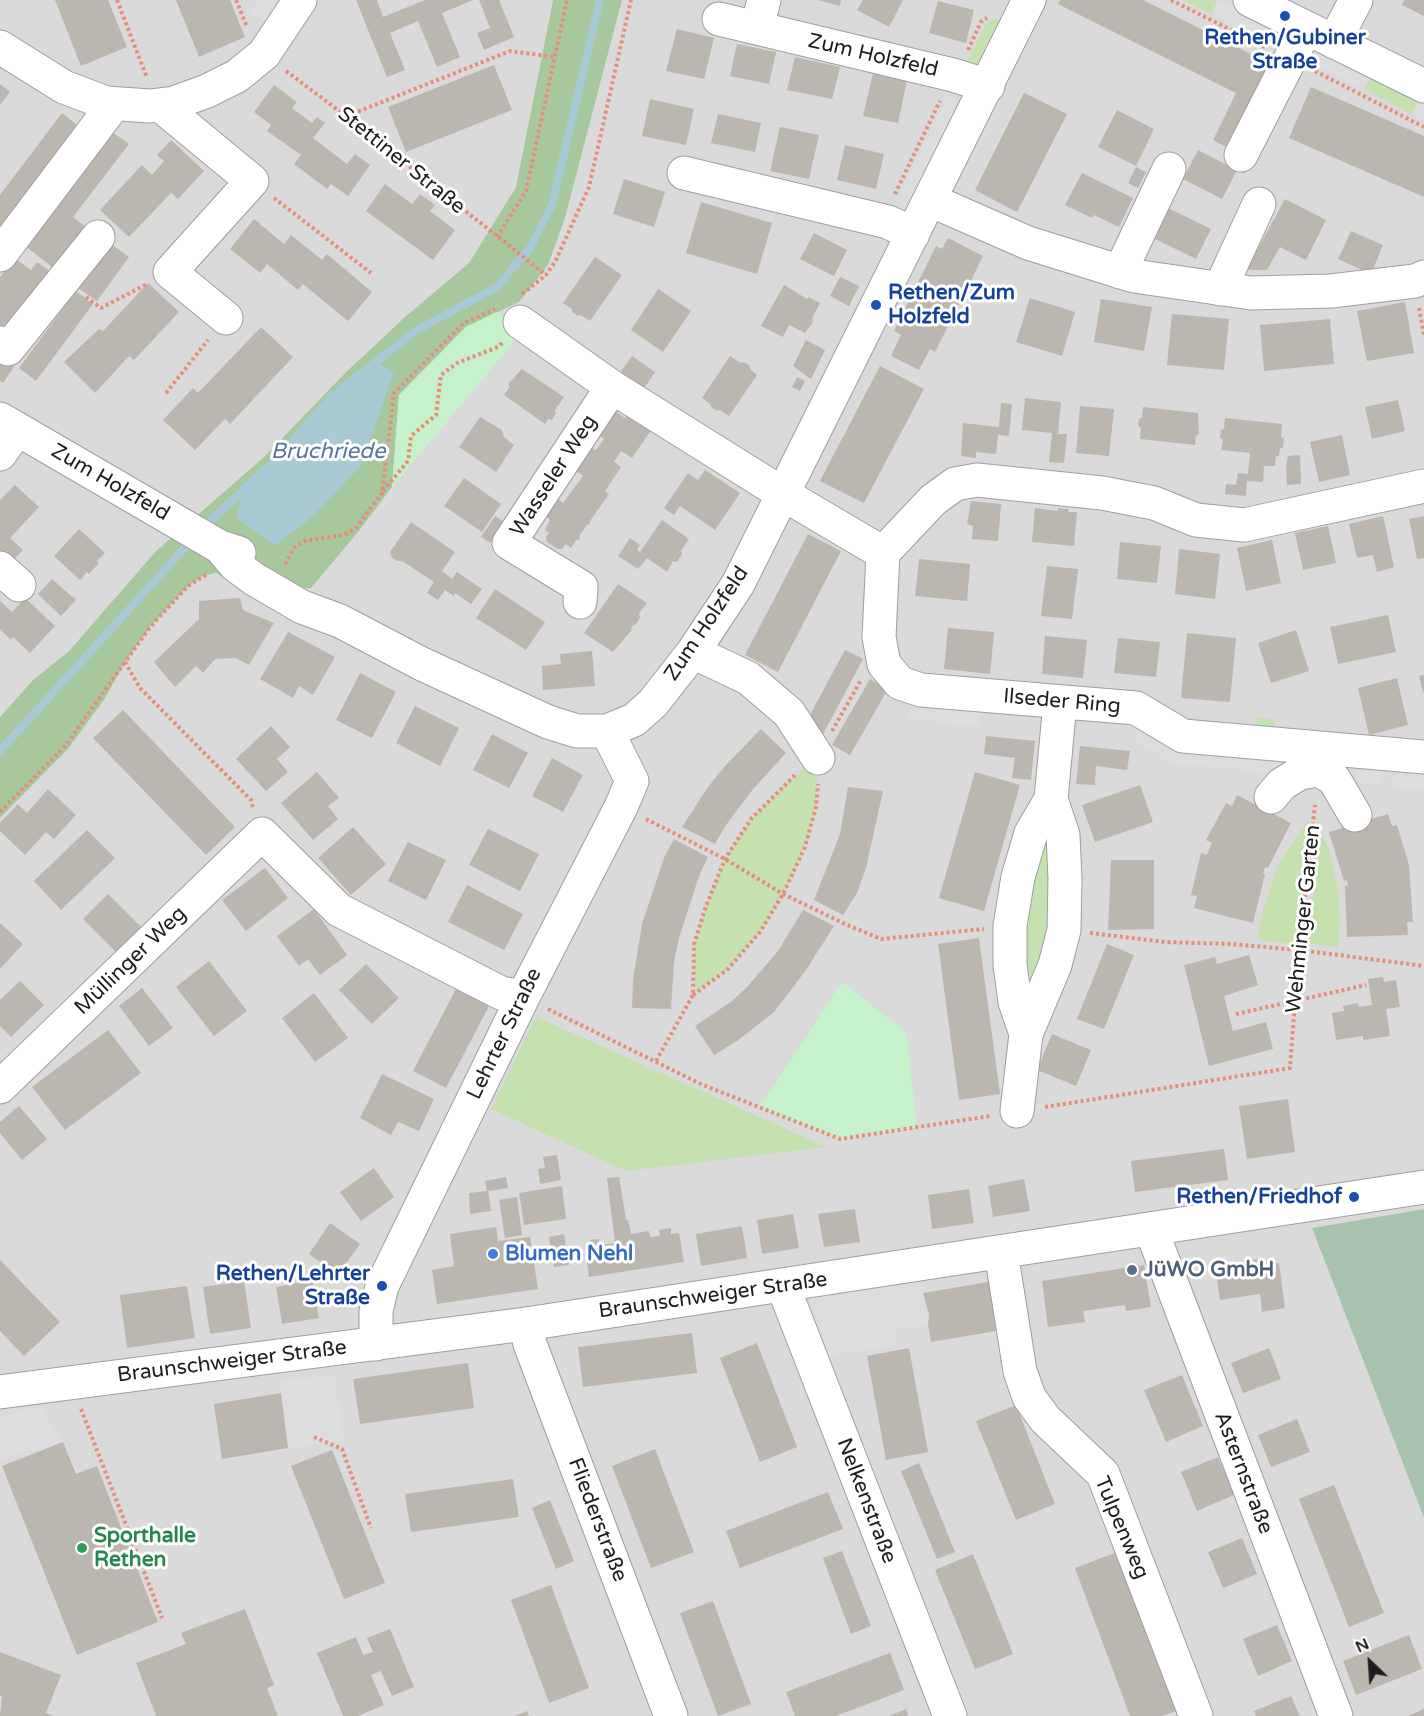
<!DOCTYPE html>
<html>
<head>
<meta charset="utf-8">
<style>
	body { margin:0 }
	#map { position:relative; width:1424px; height:1716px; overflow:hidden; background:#eceae4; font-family:"Varela Round",sans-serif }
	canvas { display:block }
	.north { position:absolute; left:1340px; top:1632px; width:60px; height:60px; -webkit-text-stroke:4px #fff; paint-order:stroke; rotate:335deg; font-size:16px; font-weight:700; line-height:24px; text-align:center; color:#1d1d1d }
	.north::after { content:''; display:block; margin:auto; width:21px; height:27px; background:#1d1d1d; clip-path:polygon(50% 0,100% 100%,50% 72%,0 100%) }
</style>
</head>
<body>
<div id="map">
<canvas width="1424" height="1716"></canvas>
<div class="north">N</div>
</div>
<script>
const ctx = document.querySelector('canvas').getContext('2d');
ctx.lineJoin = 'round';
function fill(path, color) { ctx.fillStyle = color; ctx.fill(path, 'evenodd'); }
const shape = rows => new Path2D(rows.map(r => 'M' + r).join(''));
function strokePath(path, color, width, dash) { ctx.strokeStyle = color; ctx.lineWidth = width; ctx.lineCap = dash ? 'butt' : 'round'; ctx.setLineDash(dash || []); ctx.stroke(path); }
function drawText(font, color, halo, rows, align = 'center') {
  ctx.font = font + ' "Varela Round",sans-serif'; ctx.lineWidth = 6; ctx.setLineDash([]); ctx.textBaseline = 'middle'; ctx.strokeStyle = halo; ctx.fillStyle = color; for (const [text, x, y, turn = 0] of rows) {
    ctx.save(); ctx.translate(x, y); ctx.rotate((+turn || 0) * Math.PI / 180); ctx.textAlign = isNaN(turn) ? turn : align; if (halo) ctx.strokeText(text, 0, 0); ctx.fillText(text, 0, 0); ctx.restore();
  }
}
fill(shape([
	[0,0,553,0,516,187,469,263,405,317,346,372,263,458,156,551,69,651,32,681,0,717],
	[622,0,1424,0,1424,1209,1312,1228,1424,1518,1424,1716,0,1716,0,818,68,749,104,700,125,662,151,626,188,586,203,576,216,573,466,327,565,218]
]), '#dadada');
fill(shape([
	[1183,0,1218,0,1211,14],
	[997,19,1005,23,984,69,962,70,985,26,990,21],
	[1371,76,1419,100,1412,114,1364,89],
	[1257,717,1275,720,1271,744,1254,741],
	[818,758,816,807,805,847,783,894,760,932,728,969,695,992,694,944,706,906,725,859,751,819,779,790],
	[1051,799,1065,879,1026,1034,1018,877],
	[1308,821,1296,944,1257,940,1260,922,1277,867],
	[1321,833,1329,849,1337,886,1340,918,1338,948,1308,943],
	[536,1017,826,1147,626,1171,491,1109]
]), '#c5e1af');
fill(shape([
	[553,0,622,0,565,218,548,265,519,302,466,327,399,395,392,487,358,532,311,588,269,588,261,598,216,573,203,576,188,586,151,626,125,662,104,700,68,749,0,818,0,717,32,681,69,651,156,551,263,458,346,372,405,317,469,263,516,187]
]), '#a7c79d');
fill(shape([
	[1424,1209,1424,1518,1312,1228]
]), '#a7c3ad');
fill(shape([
	[497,312,523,331,392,487,399,395,466,327],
	[842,982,906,1032,917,1128,840,1139,759,1108]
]), '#c5f2cb');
fill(shape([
	[258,0,300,0,277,36,250,11],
	[1218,0,1280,30,1273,44,1211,14],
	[1316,48,1371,76,1364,89,1309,62],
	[948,96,965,104,913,210,896,202],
	[1419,100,1424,103,1424,120,1412,114],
	[915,688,983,696,979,726,909,719],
	[1136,709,1289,746,1286,774,1173,763,1137,743],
	[1359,752,1384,754,1380,785,1356,782],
	[1424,758,1424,788,1392,787,1394,768],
	[921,1279,928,1324,895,1330,898,1344,828,1356,808,1298],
	[335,1375,343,1441,288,1448,280,1382],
	[42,1406,62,1443,0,1459,0,1417]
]), '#ddd');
fill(shape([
	[377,362,394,373,360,467,312,517,275,546,237,518,242,491,281,454,333,395]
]), '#a9c9d5');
strokePath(shape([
	[202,529,281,454,333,395,417,330,497,287,530,248,552,205,600,0],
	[0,751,192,540]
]), '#a9c9d5', 8);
fill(shape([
	[55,0,108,0,127,47,81,66],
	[176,0,230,0,245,37,199,57],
	[356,0,377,0,383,17,425,0,473,0,442,13,460,57,437,67,418,21,390,33,405,70,387,77],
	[479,0,499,0,514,37,484,50,477,33,490,28],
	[818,0,841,0,840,6],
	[863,0,903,0,889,27,857,10],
	[1060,0,1143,0,1255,56,1256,53,1274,62,1230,149,1213,140,1236,93,1058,4],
	[1404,0,1424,0,1424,16,1402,5],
	[938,1,974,10,966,43,929,33],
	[677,29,714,38,704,79,666,71],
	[737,44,776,52,769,84,730,76],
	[795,57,840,67,832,99,787,90],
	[494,65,512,110,406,152,388,107],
	[873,73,907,81,898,123,863,116],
	[0,84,10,92,0,105],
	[274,85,297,102,292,108,312,123,317,117,325,123,313,138,347,164,355,154,370,165,348,196,331,184,327,189,294,164,301,155,267,131,271,125,254,112],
	[1311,87,1424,136,1424,197,1289,138],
	[1024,93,1067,114,1017,212,975,190],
	[650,99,694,109,686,145,642,136],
	[1117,110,1154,129,1136,166,1098,147],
	[62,113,78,126,0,229,0,195],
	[718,114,761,123,755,152,711,143],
	[780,127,819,135,809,179,770,171],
	[111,131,129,144,73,217,88,229,56,270,24,245],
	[171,140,204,171,178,199,171,193,129,237,100,210,142,165,152,175,164,161,157,155],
	[845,145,884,154,876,189,837,180],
	[1198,150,1237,170,1222,199,1183,179],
	[1136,167,1146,172,1138,188,1128,183],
	[1082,173,1133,198,1119,227,1094,215,1092,218,1065,205],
	[624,179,665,192,654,227,613,214],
	[385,184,412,204,420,194,435,205,430,211,455,230,433,260,366,211],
	[1285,199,1326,220,1306,260,1280,247,1267,270,1246,270],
	[701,202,772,223,757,274,686,253],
	[1162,205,1211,229,1196,259,1147,235],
	[254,219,284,244,291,235,322,260,327,254,372,292,348,321,303,284,298,290,267,264,260,273,230,249],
	[1351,231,1383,245,1371,274,1338,259],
	[814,233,847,250,834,276,800,259],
	[948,238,983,256,935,352,930,349,919,370,891,356,901,335,894,331,936,246,942,249],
	[111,244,129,257,97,301,78,288],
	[595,257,622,275,590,321,580,315,578,316,572,312,572,309,563,303],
	[14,258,31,270,37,262,54,274,0,335,0,277],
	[840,277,859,286,849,306,830,296],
	[148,283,179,312,134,360,129,356,95,393,64,362,99,329,103,331],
	[784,285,807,299,808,297,820,303,812,318,813,322,805,333,789,325,783,337,761,326],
	[658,289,691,311,663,352,631,330],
	[76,291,93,304,36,381,19,368],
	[1030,298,1075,312,1062,356,1016,342],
	[1101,299,1152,307,1144,351,1094,342],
	[1405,302,1414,353,1367,361,1357,311],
	[1172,314,1229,319,1224,370,1167,365],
	[1330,319,1334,364,1264,371,1260,325],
	[261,327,293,357,230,424,225,419,195,450,163,420,193,388,198,393],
	[806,340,825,350,811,379,793,366],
	[632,356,655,372,643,390,619,374],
	[730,356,741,363,744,362,750,366,750,369,757,375,729,416,720,410,717,411,711,407,710,404,702,398],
	[0,358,14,367,3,383,0,381],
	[880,366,924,389,864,503,820,481],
	[522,369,564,397,555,410,556,413,552,420,548,419,545,424,504,395,510,386,508,384],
	[797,377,805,381,800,391,792,387],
	[1025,398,1061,402,1058,434,1067,434,1064,463,1049,462,1052,433,1022,430],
	[1398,400,1405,431,1372,439,1365,407],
	[1001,403,1012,404,1009,436,998,435,996,454,976,452,976,458,961,456,963,423,999,427],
	[1080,406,1114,409,1109,456,1076,453],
	[632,407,656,423,632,458,621,451,614,462,621,467,605,491,609,494,590,521,590,524,587,525,579,536,580,539,576,540,571,548,566,544,562,549,558,549,547,542,546,537,549,533,545,530,550,520,545,516,557,498,563,503,583,476,576,471,592,448,596,450,604,439,600,436,616,412,625,418],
	[1143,407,1198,413,1199,434,1196,436,1195,445,1140,439,1141,428,1138,426,1139,419,1142,417],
	[480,417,502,430,504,437,514,445,496,472,459,447],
	[1225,418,1282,424,1281,437,1284,438,1283,448,1280,448,1279,456,1276,456,1275,466,1264,466,1263,482,1247,481,1246,496,1225,494,1226,484,1236,485,1238,473,1248,474,1250,453,1221,450,1223,440,1220,438,1221,430,1224,429],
	[1342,435,1350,475,1319,482,1310,442],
	[1300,455,1301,484,1287,485,1286,467,1288,456],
	[705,470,740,493,715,530,680,506,674,515,664,508,688,473,698,480],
	[464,478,501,504,482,532,444,506],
	[15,485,39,507,10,538,23,550,8,565,0,557,0,500],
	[971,501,1001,504,998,541,972,539,973,526,967,524],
	[1035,508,1058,511,1058,508,1069,509,1068,512,1077,512,1074,546,1032,542],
	[495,516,504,522,490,543,481,537],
	[1383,516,1394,567,1377,572,1373,555,1357,558,1349,524],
	[1424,516,1424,558,1417,559,1409,519],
	[662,520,689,539,681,551,682,554,677,562,673,561,667,572,647,558,638,569,618,556,630,538,640,545,637,550,640,552],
	[411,522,455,552,442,571,452,579,457,572,482,589,471,604,455,593,454,596,445,590,438,600,427,593,434,582,402,561,398,561,392,558,390,552],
	[1328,526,1336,563,1303,570,1295,533],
	[79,529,105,553,97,561,99,563,89,574,87,572,80,580,54,556],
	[808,534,841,551,778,672,745,655],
	[1272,540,1281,583,1246,591,1237,548],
	[1120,542,1161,546,1157,583,1117,579],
	[1179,549,1220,554,1215,599,1175,594],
	[919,559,970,564,967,601,915,596],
	[1047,566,1078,569,1072,619,1041,616],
	[52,579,76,600,61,616,38,594],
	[618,584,647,603,639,613,640,618,636,624,632,626,631,631,613,652,584,633],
	[495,589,545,622,526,650,476,618],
	[25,598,55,626,30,653,13,637,11,640,0,629,0,601,12,612],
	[240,598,243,610,274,623,249,665,236,658,215,659,203,673,196,666,175,687,154,662,199,619,199,601],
	[1388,615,1396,652,1338,664,1330,627],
	[948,628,994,632,990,674,944,669],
	[1296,630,1309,671,1271,683,1258,643],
	[288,632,335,657,313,695,299,686,293,698,260,679],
	[1187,633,1236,638,1230,702,1181,698],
	[1045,636,1087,640,1083,678,1042,674],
	[1118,638,1160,642,1156,677,1114,673],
	[845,650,863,659,821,738,803,728],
	[592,651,595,686,543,690,542,666,561,664,560,654],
	[360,673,396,692,372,738,336,720],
	[1424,675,1424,692,1423,692,1419,676],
	[1397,678,1408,725,1369,735,1358,688],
	[870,679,888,689,850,755,832,745],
	[415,706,459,728,440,766,396,743],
	[123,710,235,827,206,855,93,738],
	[271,726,290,747,277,759,288,772,266,791,236,759],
	[761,729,786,753,753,789,726,825,715,844,682,827,708,787,725,766],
	[492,734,528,753,509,788,473,770],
	[986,736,1035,741,1031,780,1012,778,1015,758,984,754],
	[1080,746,1130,751,1127,770,1096,766,1095,785,1076,784],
	[552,758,583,775,563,812,532,796],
	[317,772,339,798,328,806,338,819,313,840,281,803],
	[975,772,1020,785,984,911,939,898],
	[1140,785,1153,822,1095,842,1082,805],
	[848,787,883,791,866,868,857,893,843,915,814,900,840,834],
	[48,789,76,815,54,839,46,832,25,855,0,831,0,823,18,804,27,813],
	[1237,795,1291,823,1268,868,1265,867,1263,873,1265,874,1253,923,1194,908,1197,896,1191,895,1201,853,1207,855,1212,843,1206,840,1226,803,1232,806],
	[1388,814,1392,826,1397,825,1409,865,1413,922,1407,922,1408,935,1347,937,1345,886,1348,886,1347,880,1344,881,1329,832],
	[353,827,386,864,351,895,318,858],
	[488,829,539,854,520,891,469,865],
	[87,830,115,858,61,910,34,881],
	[674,839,708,857,699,876,679,938,674,962,671,1009,632,1008,633,979,642,924,664,858],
	[408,842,446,860,426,900,388,881],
	[1111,860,1154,860,1154,929,1108,930],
	[265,868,288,898,246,931,222,900],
	[467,885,523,914,504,950,448,922],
	[108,894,141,927,116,952,83,919],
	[314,909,347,955,320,975,308,959,299,966,277,936],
	[803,910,834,926,806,970,774,1012,737,1041,714,1055,695,1026,732,1001,747,987,778,951],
	[0,923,23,944,0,969],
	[979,938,1000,1094,959,1100,938,944],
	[1107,944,1134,955,1104,1029,1077,1019],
	[1249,955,1258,985,1224,996,1233,1031,1266,1022,1273,1049,1209,1066,1184,965,1215,957,1217,964],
	[209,961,247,1011,214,1036,176,987],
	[366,964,399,998,372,1024,339,990],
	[1383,977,1384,982,1396,980,1400,1007,1386,1009,1390,1036,1363,1040,1363,1036,1336,1040,1332,1013,1344,1011,1343,1006,1358,1003,1359,1007,1372,1005,1368,979],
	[20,981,44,1005,11,1037,0,1026,0,1000],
	[142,988,173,1028,149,1046,119,1006],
	[456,989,489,1006,446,1088,413,1071],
	[314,993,348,1038,315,1062,282,1018],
	[108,1030,141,1073,65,1130,32,1087],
	[1052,1034,1091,1050,1076,1086,1037,1070],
	[382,1074,434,1099,419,1131,398,1122,391,1135,360,1118],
	[1288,1099,1295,1152,1247,1159,1239,1106],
	[19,1106,47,1139,22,1160,0,1133,0,1122],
	[1224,1149,1228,1180,1135,1192,1131,1161],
	[557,1155,561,1180,540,1184,538,1169,545,1168,543,1157],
	[374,1168,394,1197,361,1221,340,1192],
	[506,1177,508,1188,488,1191,491,1211,470,1214,469,1193,487,1191,485,1181],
	[619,1177,626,1220,628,1220,631,1234,649,1231,650,1237,660,1236,659,1230,671,1228,671,1234,679,1233,684,1262,589,1277,585,1247,591,1246,590,1240,599,1239,600,1245,615,1243,607,1178],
	[1024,1179,1030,1211,993,1217,988,1186],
	[562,1186,566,1219,524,1225,519,1193],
	[969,1189,974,1223,932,1229,928,1195],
	[517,1197,522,1235,505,1238,499,1200],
	[855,1209,860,1242,824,1247,818,1214],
	[793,1214,799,1248,762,1254,757,1220],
	[330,1223,360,1244,338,1275,309,1254],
	[742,1226,747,1258,701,1266,696,1234],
	[496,1227,498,1241,530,1237,538,1289,437,1304,432,1270,454,1266,450,1234],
	[564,1234,569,1265,554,1267,549,1237],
	[1259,1259,1260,1266,1279,1263,1285,1308,1262,1312,1260,1294,1220,1300,1215,1265],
	[0,1260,60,1322,24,1356,0,1331],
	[1144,1265,1151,1307,1126,1311,1125,1305,1083,1311,1085,1322,1048,1327,1042,1281],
	[312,1280,319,1318,282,1324,276,1287],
	[244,1281,251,1328,210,1334,203,1287],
	[994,1281,1002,1330,931,1342,928,1324,929,1314,923,1293],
	[187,1286,195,1338,127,1348,120,1295],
	[692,1333,697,1373,583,1387,578,1347],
	[757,1343,797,1447,760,1462,720,1358],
	[909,1348,928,1452,886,1460,867,1356],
	[1269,1348,1281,1379,1243,1393,1231,1363],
	[468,1363,474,1408,360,1424,353,1379],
	[1182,1375,1203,1426,1166,1442,1144,1390],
	[281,1393,288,1448,222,1459,214,1404],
	[1016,1405,1055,1504,1016,1520,976,1421],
	[1297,1419,1310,1452,1271,1467,1258,1435],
	[63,1442,76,1474,97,1466,158,1622,77,1655,2,1466],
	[655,1449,694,1552,651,1568,612,1466],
	[332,1450,385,1583,344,1599,291,1466],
	[1218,1457,1234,1495,1197,1511,1181,1472],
	[919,1463,955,1552,937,1559,901,1471],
	[513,1479,519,1517,411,1532,405,1494],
	[1334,1485,1384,1613,1349,1627,1299,1499],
	[828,1492,843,1529,740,1568,726,1531],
	[550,1500,574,1561,556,1569,532,1508],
	[1242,1538,1257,1574,1223,1588,1208,1552],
	[842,1551,871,1626,851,1634,823,1558],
	[1120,1551,1179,1710,1162,1716,1130,1716,1075,1568],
	[973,1554,1013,1654,975,1669,935,1570],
	[551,1585,589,1688,549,1703,511,1600],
	[713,1601,751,1704,718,1716,680,1613],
	[245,1609,274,1685,267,1688,278,1716,156,1716,136,1663,186,1644,181,1633],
	[1277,1625,1292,1661,1258,1676,1243,1639],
	[390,1629,414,1687,392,1696,381,1671,371,1675,384,1705,358,1716,343,1716,317,1653,356,1637,363,1655,373,1652,367,1638],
	[1409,1635,1422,1669,1356,1695,1343,1661],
	[0,1652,61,1675,46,1713,53,1716,0,1716,2,1696,0,1696],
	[890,1653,904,1690,836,1716,795,1716,786,1692],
	[1291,1696,1300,1716,1256,1716,1254,1711],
	[906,1709,908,1716,889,1716],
	[1424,1709,1424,1716,1408,1716],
	[527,1711,529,1716,515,1716]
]), '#bcb6b1');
const minor = shape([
	[1250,0,1424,86],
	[719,19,953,75,988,86],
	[757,28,764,0],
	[1334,42,1356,0],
	[0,47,64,87,106,103,150,106,174,103,207,91,237,76,264,54,300,0],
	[160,105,252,181,170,272,226,318],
	[1241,155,1306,28],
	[684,173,888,222,913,234],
	[930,200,1028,243,1134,276,1251,293,1331,291,1415,281,1424,277],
	[0,255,114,104],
	[1120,272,1169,169],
	[1220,289,1259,204],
	[520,322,612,387,783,494,883,553,879,637,884,664,900,683,921,690,1136,708,1183,736,1424,757],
	[0,343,8,349,98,237],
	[0,419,220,547,239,553],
	[0,454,17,430],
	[220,547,235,565,254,579,302,607,340,621,422,664,548,722,577,731,607,731,634,720,653,703,693,652,738,584,1029,0],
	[883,553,933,500,955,484,977,480,1102,493,1154,503,1196,520,1244,525,1424,486],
	[0,568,19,585],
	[580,602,581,587,509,543,612,387],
	[693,652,748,678,789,713,818,758],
	[1271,797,1282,784,1300,773,1319,770,1334,779,1355,815],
	[1026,1034,1015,1002,1010,965,1010,926,1018,877,1031,833,1051,799],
	[0,1087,262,834,339,910,501,993,523,997],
	[1017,1111,1026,1034,1055,965,1064,930,1065,879,1063,835,1051,799,1060,703],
	[1151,1229,1336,1716],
	[1001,1252,1020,1371,1029,1397,1045,1419,1103,1474,1196,1716],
	[783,1286,950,1716],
	[526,1324,530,1344,671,1716],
	[376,1344,376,1311,382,1286,523,997,621,807,632,781,607,731],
	[0,1392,526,1324,1424,1187]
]);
strokePath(minor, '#9e9e9e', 35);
strokePath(shape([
	[117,0,147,78],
	[236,0,247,27],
	[1171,0,1265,47],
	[968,50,981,22,987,18],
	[286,71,346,116,546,275],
	[1315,71,1424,127],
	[347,116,510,51,554,57],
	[895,194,940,101],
	[274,198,371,273],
	[497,237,526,191,567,0],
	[522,294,546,275,556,260,589,187,631,0],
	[86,297,101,308,147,284],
	[1419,308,1424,335],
	[166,393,208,340],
	[383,491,408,461,411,436,436,415,441,375,457,363,498,347,503,342],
	[285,564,294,548,304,541,343,535,355,529,382,493,394,393,464,323,495,309],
	[206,575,188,586,151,626,125,662,140,688,251,800,253,808],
	[832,731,861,680],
	[0,812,65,746,125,662],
	[646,819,725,859,783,894,845,924,881,939,984,929],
	[1090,933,1165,942,1231,944,1299,950,1424,966],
	[693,995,728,969,760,932,783,894,805,847,816,807,818,784],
	[548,1009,703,1085,840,1139,990,1116],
	[1236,1014,1366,985],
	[656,1061,693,995,694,944,706,906,725,859,751,819,796,774],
	[1045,1107,1290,1068,1299,950,1315,805],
	[81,1409,162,1618],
	[314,1437,342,1449,371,1528]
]), '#e88b79', 4, [3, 3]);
strokePath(minor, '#fff', 33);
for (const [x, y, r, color] of [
	[1285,16,6,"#1a4fb4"],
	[876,305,6,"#1a4fb4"],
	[1354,1197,6,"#1a4fb4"],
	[493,1254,6,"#3f7fe0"],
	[1132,1270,6,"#5c6f8a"],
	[382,1286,6,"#1a4fb4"],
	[82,1548,6,"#2e9e5b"]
]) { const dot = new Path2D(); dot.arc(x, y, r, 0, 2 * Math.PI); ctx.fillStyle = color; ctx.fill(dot); strokePath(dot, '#fff', 2); }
drawText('bold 21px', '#164399', '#fff', [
	["Rethen/Gubiner",1285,38,"center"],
	["Straße",1285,62,"center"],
	["Rethen/Zum",888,293,"left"],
	["Holzfeld",888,317,"left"],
	["Rethen/Friedhof",1342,1197],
	["Rethen/Lehrter",370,1274],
	["Straße",370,1298]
], 'right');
drawText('21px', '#1d1d1d', '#fff', [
	["Zum Holzfeld",873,56,13],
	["Stettiner Straße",401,161,39],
	["Wasseler Weg",554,476,-57],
	["Zum Holzfeld",110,483,30],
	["Zum Holzfeld",707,624,-56],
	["Ilseder Ring",1062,702,5],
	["Wehminger Garten",1304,919,-84],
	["Müllinger Weg",131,961,-44],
	["Lehrter Straße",505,1034,-64],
	["Braunschweiger Straße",713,1296,-8],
	["Braunschweiger Straße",232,1362,-7],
	["Asternstraße",1243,1473,69],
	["Nelkenstraße",866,1501,69],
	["Fliederstraße",597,1520,69],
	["Tulpenweg",1121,1528,67]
]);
drawText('bold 21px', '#366cbe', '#fff', [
	["Blumen Nehl",505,1254]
], 'left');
drawText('bold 21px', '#4e5e75', '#fff', [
	["JüWO GmbH",1144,1270]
], 'left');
drawText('bold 21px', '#27864d', '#fff', [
	["Sporthalle",94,1536],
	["Rethen",94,1560]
], 'left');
drawText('italic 22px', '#5576a0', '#fff', [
	["Bruchriede",328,452]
]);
</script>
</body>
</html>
